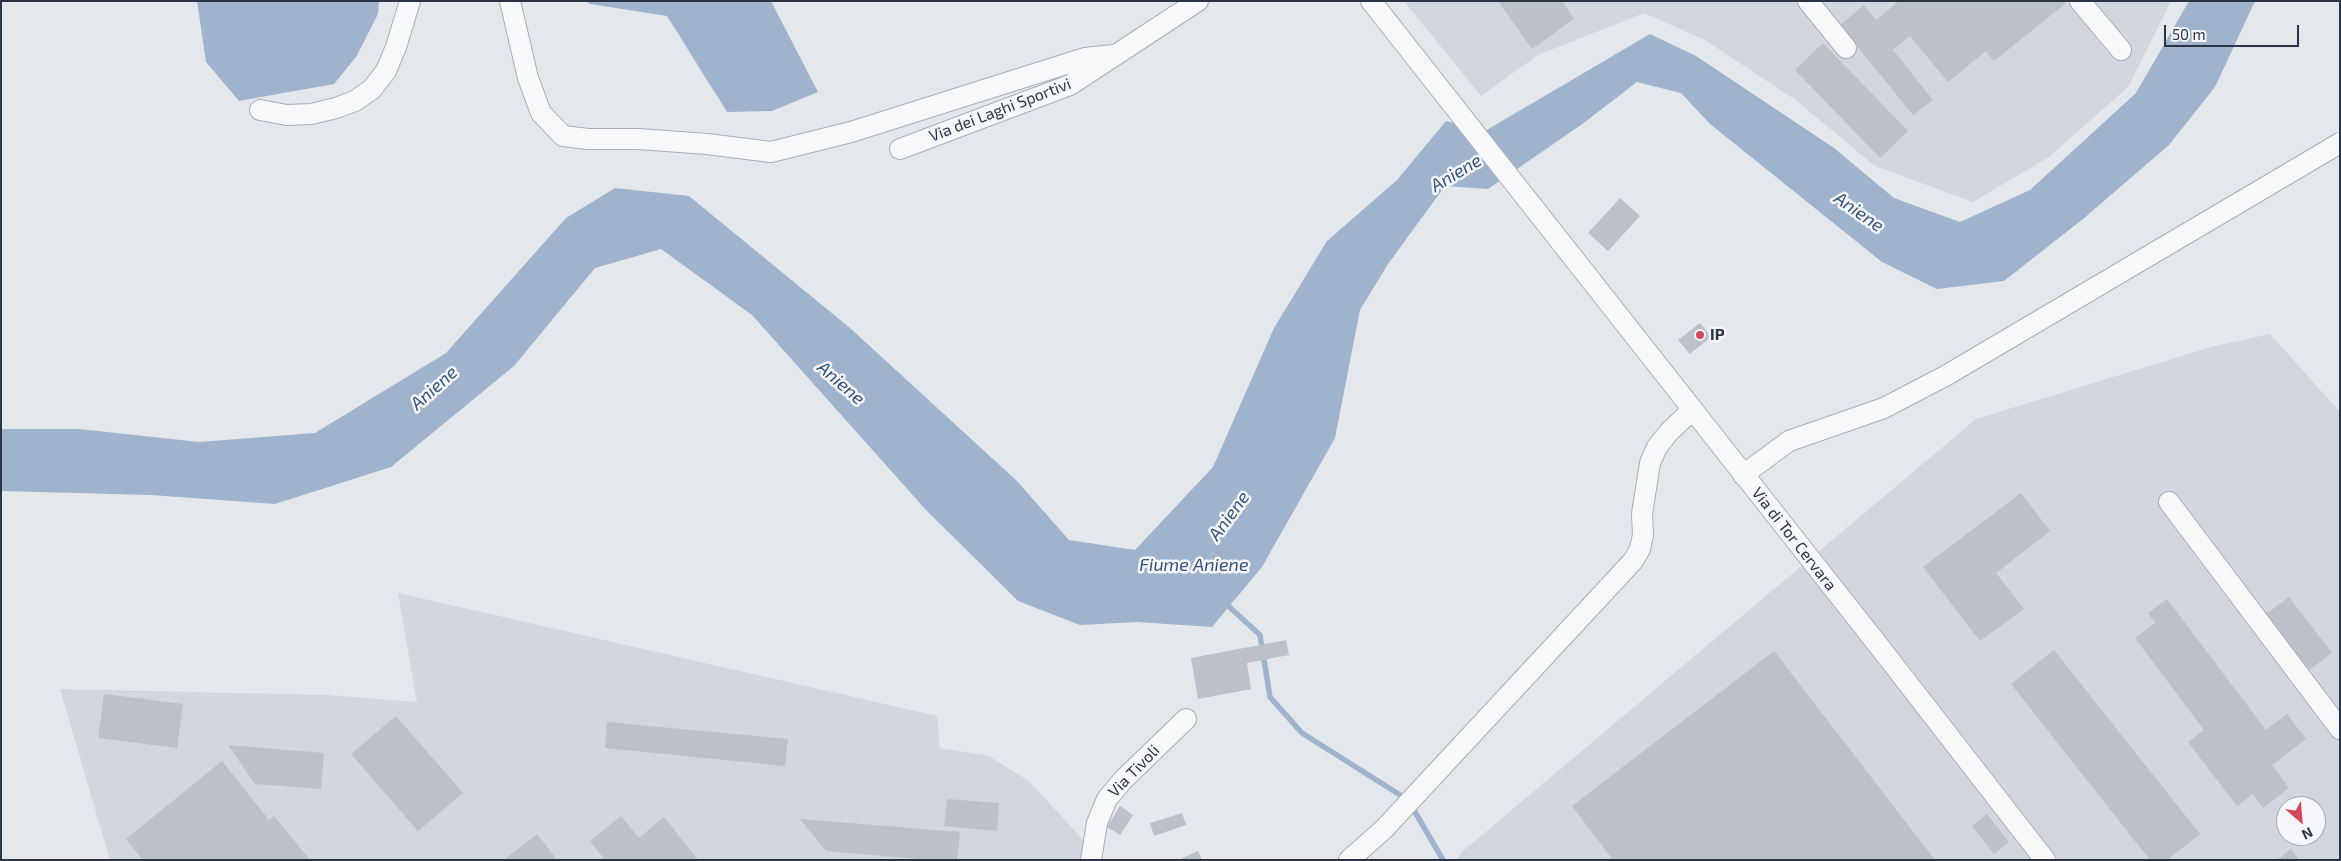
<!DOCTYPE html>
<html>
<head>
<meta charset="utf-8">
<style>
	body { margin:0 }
	#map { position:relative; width:2341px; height:861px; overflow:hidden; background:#e4e7ec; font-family:"Exo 2",sans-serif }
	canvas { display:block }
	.frame { position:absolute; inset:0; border:2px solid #2b3445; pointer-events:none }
	.north { position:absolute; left:2276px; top:796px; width:50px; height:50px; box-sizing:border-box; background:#f4f6f9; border:1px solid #a4a8b1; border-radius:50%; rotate:153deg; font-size:14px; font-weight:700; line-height:20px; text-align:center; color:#2b3445 }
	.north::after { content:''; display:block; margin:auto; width:18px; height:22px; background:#d1495b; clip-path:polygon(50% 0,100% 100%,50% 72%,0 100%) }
	.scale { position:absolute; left:2164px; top:25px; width:135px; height:22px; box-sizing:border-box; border:2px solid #2b3445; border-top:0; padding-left:6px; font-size:15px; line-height:18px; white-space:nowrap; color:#2b3445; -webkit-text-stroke:4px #f4f6f9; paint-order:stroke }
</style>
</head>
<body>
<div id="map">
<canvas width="2341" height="861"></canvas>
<div class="frame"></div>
<div class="north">N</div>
<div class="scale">50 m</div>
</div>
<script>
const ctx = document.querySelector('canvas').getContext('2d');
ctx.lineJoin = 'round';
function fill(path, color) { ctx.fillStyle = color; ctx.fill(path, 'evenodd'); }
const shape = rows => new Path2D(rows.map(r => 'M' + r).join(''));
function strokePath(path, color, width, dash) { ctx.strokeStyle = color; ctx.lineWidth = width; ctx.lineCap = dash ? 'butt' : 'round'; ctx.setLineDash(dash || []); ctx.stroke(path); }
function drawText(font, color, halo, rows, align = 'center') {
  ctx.font = font + ' "Exo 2",sans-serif'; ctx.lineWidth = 5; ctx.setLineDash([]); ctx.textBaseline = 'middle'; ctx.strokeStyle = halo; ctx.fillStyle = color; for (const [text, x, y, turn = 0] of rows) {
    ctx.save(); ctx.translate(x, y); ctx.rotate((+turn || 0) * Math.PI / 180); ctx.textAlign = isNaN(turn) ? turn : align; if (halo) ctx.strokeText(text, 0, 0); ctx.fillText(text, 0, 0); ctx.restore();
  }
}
fill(shape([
	[1404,1,2171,1,2128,87,2049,157,1973,202,1875,166,1797,101,1705,40,1644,13,1538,55,1481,96],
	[2270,334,2340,412,2340,860,1456,860,1463,851,1976,419,2211,347],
	[2286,806,2316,806,2316,836,2286,836],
	[398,593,937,716,940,748,989,756,1030,782,1083,840,1086,860,110,860,60,689,327,695,417,702]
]), '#d2d6de');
fill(shape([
	[197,1,379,1,378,14,356,57,334,84,239,101,206,62],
	[586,1,771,1,818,92,772,111,727,112,667,16,590,4],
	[2189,1,2255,1,2215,87,2169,145,2083,219,2004,281,1937,289,1882,262,1710,124,1681,93,1637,82,1581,125,1488,189,1445,186,1388,264,1360,310,1335,438,1262,567,1212,627,1137,622,1080,625,1018,601,926,510,752,315,661,249,595,268,514,366,391,467,275,504,151,495,1,491,1,429,79,429,199,442,315,433,446,353,566,218,615,188,689,196,850,328,1017,481,1069,540,1135,550,1213,467,1274,328,1327,241,1397,180,1446,121,1485,131,1650,34,1696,56,1834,148,1894,198,1960,222,2030,190,2136,93]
]), '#9fb4cc');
strokePath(shape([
	[1224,602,1260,635,1270,697,1302,733,1408,800,1443,860]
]), '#9fb4cc', 5.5);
fill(shape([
	[1498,1,1562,1,1574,19,1532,49],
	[1899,1,2064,1,2065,4,1994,61,1986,51,1948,82,1910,36,1893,50,1933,100,1913,115,1840,25,1864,5,1876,20],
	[1823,43,1908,131,1880,158,1795,70],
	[1620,198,1640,216,1608,251,1588,233],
	[1700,323,1711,337,1690,354,1678,340],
	[2021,493,2050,531,1996,573,2024,609,1980,641,1923,567],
	[2289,597,2332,653,2308,671,2265,615],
	[2167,599,2266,730,2287,714,2306,739,2272,765,2289,788,2263,808,2253,794,2237,806,2188,742,2204,730,2135,638,2155,623,2148,613],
	[1286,640,1289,655,1247,663,1251,689,1198,699,1191,658],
	[2054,650,2200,834,2167,860,2150,860,2011,684],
	[1774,651,1935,860,1613,860,1572,806],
	[104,694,183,704,177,748,98,738],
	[396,716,463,793,418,831,351,754],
	[607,722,788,739,785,766,605,748],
	[228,745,324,753,321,789,255,784],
	[222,761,269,820,274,816,310,860,143,860,126,839],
	[947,799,999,803,997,831,944,826],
	[1120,806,1133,815,1120,835,1107,827],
	[1182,813,1186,825,1154,836,1150,823],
	[1987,814,2009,842,1994,854,1972,826],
	[621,816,639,838,664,817,698,860,605,860,590,841],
	[800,819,960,832,957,860,929,860,826,851],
	[537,834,557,860,504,860],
	[2291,849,2299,860,2277,860],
	[1198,851,1202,860,1179,860]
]), '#bbc0ca');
const minor = shape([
	[510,1,528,78,541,113,563,136,588,139,639,139,707,144,771,152,851,132,1085,58,1114,55],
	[1371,1,1882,650,2045,860],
	[1808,1,1846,48],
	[2080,1,2121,50],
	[260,110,287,115,311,114,336,108,355,101,372,89,386,71,396,47,410,1],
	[900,149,1070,85,1198,1],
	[1743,475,1789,441,1884,408,1947,375,2340,143],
	[2169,502,2340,729],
	[1091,860,1097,823,1107,799,1123,780,1186,719],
	[1349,860,1384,829,1633,561,1640,549,1643,535,1642,514,1650,463,1657,447,1669,432,1692,410]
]);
strokePath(minor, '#a9aeb7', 22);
strokePath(minor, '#f7f8fa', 20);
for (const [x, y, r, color] of [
	[1700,335,5,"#d1495b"]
]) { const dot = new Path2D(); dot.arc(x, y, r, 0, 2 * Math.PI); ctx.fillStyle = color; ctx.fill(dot); strokePath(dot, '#f4f6f9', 2); }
drawText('16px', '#2b3445', '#f4f6f9', [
	["Via dei Laghi Sportivi",1000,110,-21],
	["Via di Tor Cervara",1794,539,52],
	["Via Tivoli",1134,771,-46]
]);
drawText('bold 16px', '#2b3445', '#f4f6f9', [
	["IP",1710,335]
], 'left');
drawText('italic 18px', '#34527a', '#f4f6f9', [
	["Aniene",1456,173,-31],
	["Aniene",1859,212,35],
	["Aniene",841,383,41],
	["Aniene",434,388,-42],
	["Aniene",1229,516,-54],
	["Fiume Aniene",1194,565]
]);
</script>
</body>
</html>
